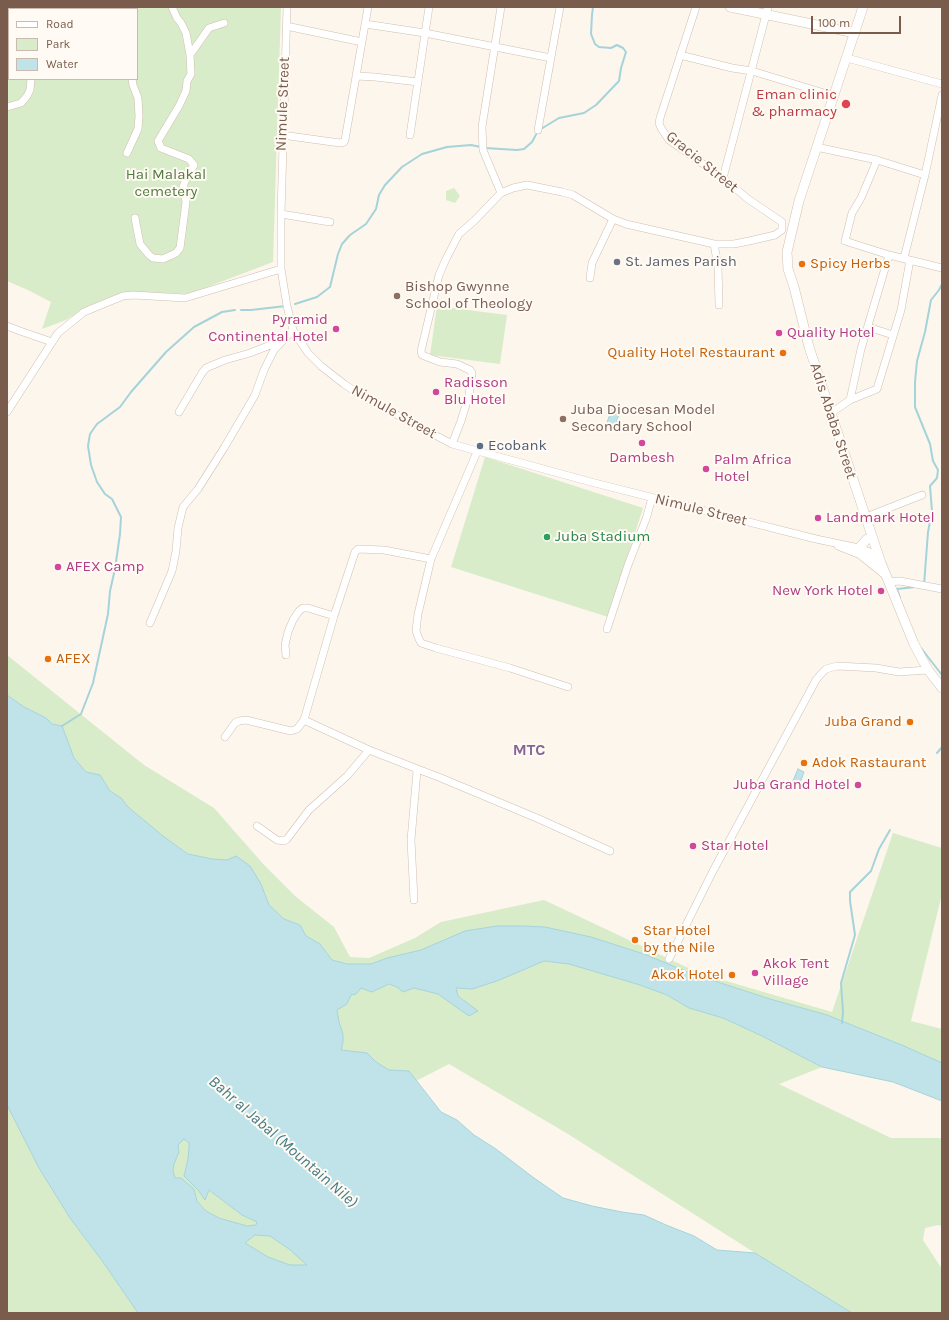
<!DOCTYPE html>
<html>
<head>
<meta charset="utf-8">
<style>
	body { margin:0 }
	#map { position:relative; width:949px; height:1320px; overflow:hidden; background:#fdf6ec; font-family:Karla,sans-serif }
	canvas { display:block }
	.frame { position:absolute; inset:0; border:8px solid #7a5c4d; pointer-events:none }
	.legend { position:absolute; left:8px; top:8px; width:130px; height:72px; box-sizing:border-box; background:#fffaf3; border:1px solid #cabbb1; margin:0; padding:5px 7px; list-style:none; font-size:12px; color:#7a5c4d }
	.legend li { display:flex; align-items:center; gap:8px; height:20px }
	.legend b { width:20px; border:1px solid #cabbb1 }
	.scale { position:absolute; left:811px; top:16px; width:90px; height:18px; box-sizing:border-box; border:2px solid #7a5c4d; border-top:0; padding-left:5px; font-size:12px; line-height:14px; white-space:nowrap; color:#7a5c4d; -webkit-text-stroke:3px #fffaf3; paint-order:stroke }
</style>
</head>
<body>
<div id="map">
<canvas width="949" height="1320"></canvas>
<div class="frame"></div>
<ul class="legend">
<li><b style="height:5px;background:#fff"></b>Road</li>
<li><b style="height:11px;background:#d8ecc9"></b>Park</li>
<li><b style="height:11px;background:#bfe3e8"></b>Water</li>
</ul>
<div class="scale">100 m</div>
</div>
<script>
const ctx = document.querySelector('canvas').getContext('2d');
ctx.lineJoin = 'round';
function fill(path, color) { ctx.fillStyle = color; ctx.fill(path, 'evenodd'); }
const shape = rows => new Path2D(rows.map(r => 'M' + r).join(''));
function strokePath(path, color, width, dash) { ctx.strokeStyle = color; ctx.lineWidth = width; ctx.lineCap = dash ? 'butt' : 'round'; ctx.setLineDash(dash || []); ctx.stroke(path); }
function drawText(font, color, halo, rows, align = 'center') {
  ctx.font = font + ' Karla,sans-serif'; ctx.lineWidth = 4; ctx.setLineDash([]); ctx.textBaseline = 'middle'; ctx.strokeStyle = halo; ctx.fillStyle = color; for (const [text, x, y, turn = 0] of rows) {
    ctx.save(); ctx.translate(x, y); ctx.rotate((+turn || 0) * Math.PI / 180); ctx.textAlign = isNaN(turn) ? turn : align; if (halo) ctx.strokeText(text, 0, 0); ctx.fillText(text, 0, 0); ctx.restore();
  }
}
fill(shape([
	[7,7,281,7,273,262,189,294,130,292,113,296,88,306,66,320,42,329,51,302,28,290,7,281],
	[9,9,137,9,137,79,9,79],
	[454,188,460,196,455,203,446,200,446,191],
	[437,306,507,315,500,364,430,355],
	[485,457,643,508,608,617,451,567],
	[7,655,144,765,214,808,265,866,295,896,334,927,350,957,369,958,415,938,441,922,544,900,699,973,832,1012,893,833,942,848,942,894,911,1021,942,1029,942,1063,904,1046,827,1015,770,999,690,973,644,954,591,937,545,927,523,926,497,926,466,931,421,950,387,958,371,964,347,964,332,960,320,944,306,936,300,925,284,919,269,905,261,884,227,860,212,859,189,854,163,836,128,807,121,798,110,791,100,775,86,772,74,758,62,726,52,724,46,718,24,707,7,695],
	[544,961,569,964,640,985,667,995,689,1008,723,1018,760,1035,822,1067,779,1084,891,1138,942,1138,942,1226,938,1225,925,1228,923,1240,942,1269,942,1313,852,1313,755,1253,568,1134,449,1064,416,1081,409,1071,389,1070,376,1062,367,1053,340,1050,343,1042,343,1035,339,1022,337,1010,347,1004,351,995,361,987,372,992,389,984,397,987,403,992,414,988,438,994,450,1002,465,1000,458,996,456,988,472,989,497,981],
	[7,1105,39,1168,70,1218,103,1262,138,1313,7,1313],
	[184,1139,189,1143,189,1147,188,1159,184,1175,198,1190,205,1199,209,1190,242,1215,257,1222,256,1225,247,1226,219,1218,206,1211,197,1200,194,1189,175,1178,173,1171,174,1164,179,1152,178,1145],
	[255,1235,270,1236,289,1249,308,1265,290,1265,268,1257,245,1243]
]), '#d8ecc9');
const water = shape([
	[612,409,620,412,614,428,606,425,612,409],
	[7,695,24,707,46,718,52,724,62,726,74,758,86,772,100,775,110,791,121,798,128,807,163,836,188,854,212,859,227,860,236,856,250,866,261,884,269,905,284,919,300,925,306,936,320,944,332,960,347,964,371,964,387,958,421,950,465,931,497,926,523,926,545,927,591,937,644,954,690,973,770,999,827,1015,904,1046,942,1063,942,1101,893,1082,822,1067,760,1035,723,1018,689,1008,667,995,640,985,569,964,544,961,497,981,472,989,456,988,458,996,478,1011,469,1016,438,994,414,988,403,992,397,987,389,984,372,992,361,988,356,994,351,995,347,1004,337,1010,339,1022,343,1034,343,1042,341,1050,367,1053,376,1062,389,1070,409,1071,441,1112,457,1120,474,1135,496,1149,534,1178,563,1198,592,1206,622,1212,644,1215,666,1225,694,1236,717,1250,755,1253,852,1313,138,1313,103,1262,70,1218,39,1168,7,1105,7,695],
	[184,1139,189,1143,189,1147,188,1159,184,1176,198,1190,205,1200,209,1190,242,1215,257,1222,256,1225,247,1226,219,1218,206,1211,197,1201,194,1189,181,1178,175,1178,173,1171,174,1164,179,1152,178,1145,184,1139],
	[255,1235,270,1236,289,1249,307,1265,290,1265,268,1257,245,1243,255,1235],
	[798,769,804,772,799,786,792,783,798,769]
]);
fill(water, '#bfe3e8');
strokePath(water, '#a5d3da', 1);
strokePath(shape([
	[541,129,559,118,584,113,596,105,619,81,621,68,626,52,623,48,617,45,611,48,599,47,595,44,591,34,592,15,593,7],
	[485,148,517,150,524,149,532,142,538,131],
	[295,304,317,297,330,287,338,254,342,244,350,235,366,224,376,209,379,195,385,185,402,167,422,154,447,147,471,145,481,147],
	[241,310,251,310,286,306],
	[924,585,928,532,932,511,930,486,937,478,938,470,933,461,930,444,915,407,915,382,917,361,925,332,931,300,939,290,942,284],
	[900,598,897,589,915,587],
	[921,648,942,675],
	[62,726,81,714,93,683,108,614,110,591,115,569,120,534,121,517,112,499,105,494,97,482,91,465,88,446,90,434,97,424,120,407,131,392,166,352,194,327,222,312,235,310],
	[937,753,942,747],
	[842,1023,843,1012,841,983,855,935,850,901,850,892,871,871,879,849,890,830]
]), '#a5d3da', 2);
const street = shape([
	[54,7,54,9],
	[111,7,112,9],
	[172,7,177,18,181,23,186,33,190,55],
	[287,7,281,214,281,269,287,306,293,330,308,353,321,366,344,384,365,398,452,444,591,482,816,539,859,548,878,555],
	[501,7,482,127,483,150,501,193],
	[365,24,425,33,551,58],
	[286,26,362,42],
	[680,55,732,68,752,71,834,96],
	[847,58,942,84],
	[356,76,375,77,418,82],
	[7,107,21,103,27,96,30,90,31,79],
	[538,130,560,7],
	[282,135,340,143,344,142,345,140,368,7],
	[410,135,429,7],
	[816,147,877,160,925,175],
	[127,153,138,129,139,116,138,98,133,85,132,79],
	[877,160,861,198,852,213,845,241,889,255,942,268],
	[723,178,768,7],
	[281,214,330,222],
	[135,218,140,244,149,255,153,258,163,259,176,253,180,248,186,202,183,187,187,176,194,165,189,159,161,148,158,141,179,106,186,91,187,81,191,74,190,55,209,28,224,23],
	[714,244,718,266,719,305],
	[904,258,925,175,942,95],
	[590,278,592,263,613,219],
	[7,326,20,331,52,342],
	[868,327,893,335],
	[850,400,861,349,889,255],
	[7,412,58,333,84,312,123,296,133,295,185,298,281,269],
	[179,412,202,373,206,368,225,360,250,353,283,340],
	[831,413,850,400,877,389,901,310,910,260],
	[452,444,461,421,469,395,472,373,470,370,457,364,440,362,422,355,421,351,439,275,446,259,459,234,474,221,501,193,513,188,527,185,562,192,573,195,613,219,626,224,714,244,734,244,749,241,775,235,782,230,782,222,748,199,723,178,669,140,661,128,659,123,660,118,696,7],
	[477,452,431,559,418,614,416,631,419,639,421,643,436,648,510,668,568,687],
	[866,517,922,495],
	[838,546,863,556,873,558,881,563],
	[889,582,900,581,942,589],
	[150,623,172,571,176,551,178,528,183,507,198,489,224,448,255,395,264,370,274,350,293,330],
	[607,629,628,565,646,519,652,498],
	[286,655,285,645,288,632,293,620,299,611,303,608,308,608,334,616],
	[225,737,235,723,239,721,246,720,291,731,297,729,304,720],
	[415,768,441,778,539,819,610,851],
	[257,826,277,840,284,841,287,839,309,810,347,776,369,750],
	[414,900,411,840,417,771,415,768,369,750,304,720,334,616,355,552,358,549,384,550,431,559],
	[669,959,713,871,816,680,821,674,826,669,837,666,876,668,899,672,928,670]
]);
const secondary = shape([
	[730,7,855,33],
	[863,7,799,201,787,252,788,269,794,287,809,347,881,563,914,644,928,670,942,688],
	[859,548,867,539,873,539],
	[863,556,884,573]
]);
strokePath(street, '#d1beb0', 8);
strokePath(secondary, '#d6c0b0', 10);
strokePath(street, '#fff', 7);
strokePath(secondary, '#fff', 9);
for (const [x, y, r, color] of [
	[846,104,5,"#e0444e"],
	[617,262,4,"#6b7280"],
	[802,264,4,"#e8710a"],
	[397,296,4,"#8d6e63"],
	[336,329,4,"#d1479c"],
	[779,333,4,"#d1479c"],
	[783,353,4,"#e8710a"],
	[436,392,4,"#d1479c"],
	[563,419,4,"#8d6e63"],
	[642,443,4,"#d1479c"],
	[480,446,4,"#5c6f8a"],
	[706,469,4,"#d1479c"],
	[818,518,4,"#d1479c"],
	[547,537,4,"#2e9e5b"],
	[58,567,4,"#d1479c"],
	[881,591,4,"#d1479c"],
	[48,659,4,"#e8710a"],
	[910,722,4,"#e8710a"],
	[804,763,4,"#e8710a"],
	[858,785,4,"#d1479c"],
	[693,846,4,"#d1479c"],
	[635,940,4,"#e8710a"],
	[755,973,4,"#d1479c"],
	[732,975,4,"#e8710a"]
]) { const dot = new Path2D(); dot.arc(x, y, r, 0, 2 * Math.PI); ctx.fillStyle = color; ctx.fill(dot); strokePath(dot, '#fffaf3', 1.5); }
drawText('15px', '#be3a42', '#fffaf3', [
	["Eman clinic",837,95],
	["& pharmacy",837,112]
], 'right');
drawText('15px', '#7a5c4d', '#fffaf3', [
	["Nimule Street",283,104,-88],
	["Gracie Street",702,162,39],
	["Nimule Street",394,412,29],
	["Adis Ababa Street",833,421,72],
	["Nimule Street",701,510,14]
]);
drawText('15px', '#537a41', '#fffaf3', [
	["Hai Malakal",166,175],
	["cemetery",166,192]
]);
drawText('15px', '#5b616d', '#fffaf3', [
	["St. James Parish",625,262]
], 'left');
drawText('15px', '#c56008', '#fffaf3', [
	["Spicy Herbs",810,264],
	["Quality Hotel Restaurant",775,353,"right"],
	["AFEX",56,659],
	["Juba Grand",902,722,"right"],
	["Adok Rastaurant",812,763],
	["Star Hotel",643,931],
	["by the Nile",643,948],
	["Akok Hotel",724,975,"right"]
], 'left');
drawText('15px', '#785e54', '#fffaf3', [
	["Bishop Gwynne",405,287],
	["School of Theology",405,304],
	["Juba Diocesan Model",571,410],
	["Secondary School",571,427]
], 'left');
drawText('15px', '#b23c85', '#fffaf3', [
	["Pyramid",328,320,"right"],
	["Continental Hotel",328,337,"right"],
	["Quality Hotel",787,333],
	["Radisson",444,383],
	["Blu Hotel",444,400],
	["Dambesh",642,458,"center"],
	["Palm Africa",714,460],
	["Hotel",714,477],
	["Landmark Hotel",826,518],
	["AFEX Camp",66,567],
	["New York Hotel",873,591,"right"],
	["Juba Grand Hotel",850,785,"right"],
	["Star Hotel",701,846],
	["Akok Tent",763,964],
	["Village",763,981]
], 'left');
drawText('15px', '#4e5e75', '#fffaf3', [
	["Ecobank",488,446]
], 'left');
drawText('15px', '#27864d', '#fffaf3', [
	["Juba Stadium",555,537]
], 'left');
drawText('bold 16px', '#846695', '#fffaf3', [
	["MTC",529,750]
]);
drawText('italic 16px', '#437c86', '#fffaf3', [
	["Bahr al Jabal (Mountain Nile)",283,1142,41]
]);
</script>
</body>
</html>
